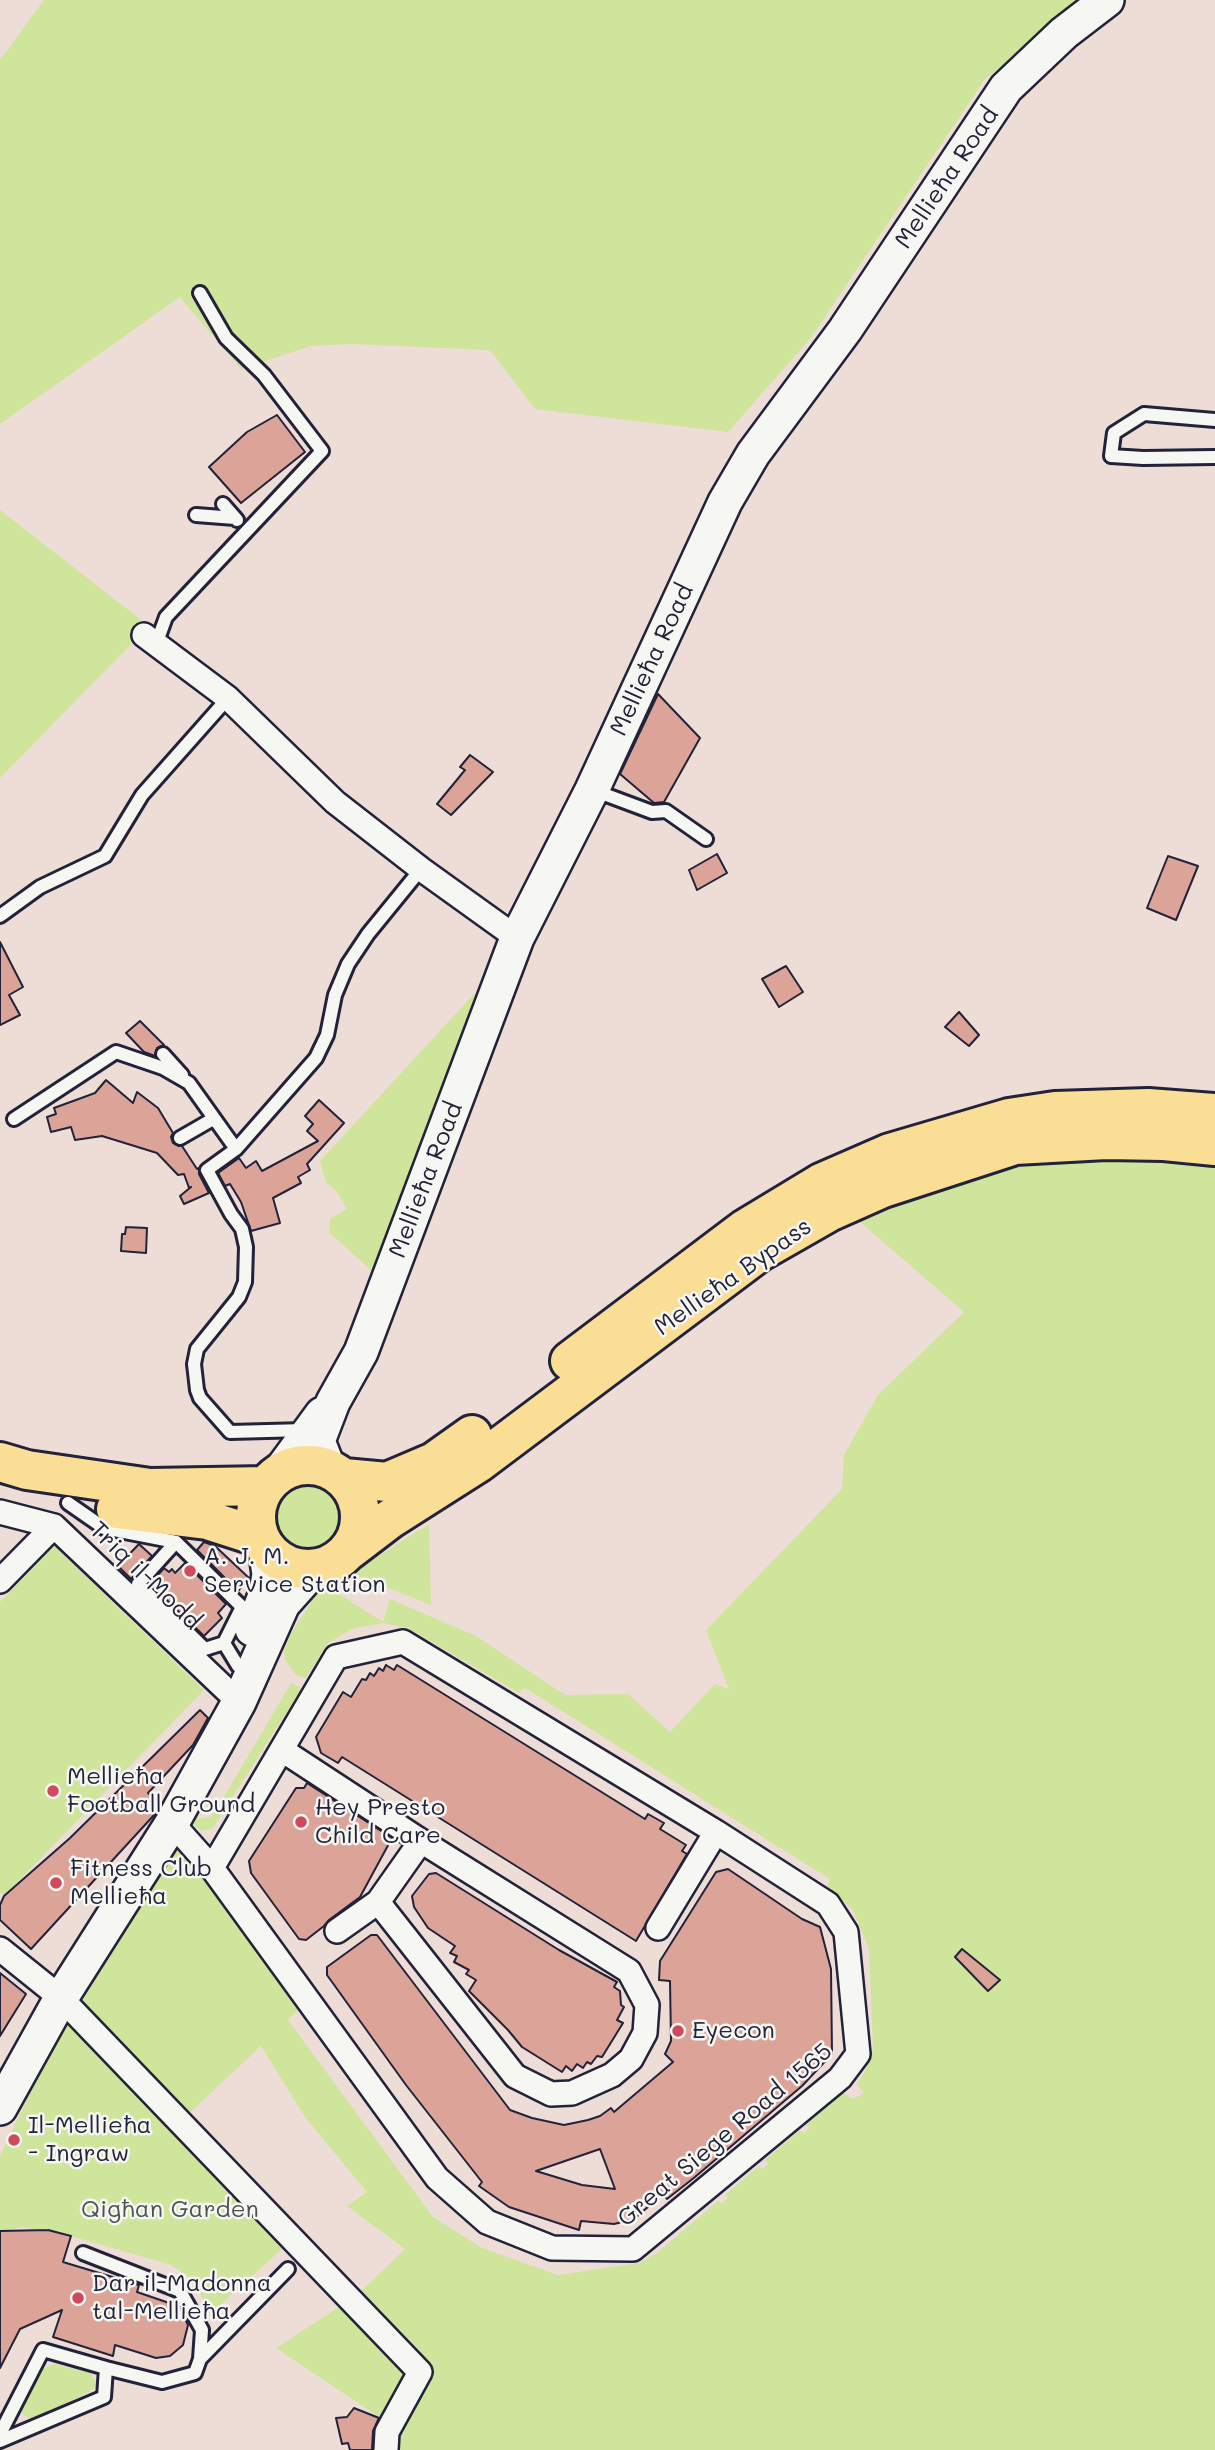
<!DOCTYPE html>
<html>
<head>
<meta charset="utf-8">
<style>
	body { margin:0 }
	canvas { display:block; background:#eeddd7 }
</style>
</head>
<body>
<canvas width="1215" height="2450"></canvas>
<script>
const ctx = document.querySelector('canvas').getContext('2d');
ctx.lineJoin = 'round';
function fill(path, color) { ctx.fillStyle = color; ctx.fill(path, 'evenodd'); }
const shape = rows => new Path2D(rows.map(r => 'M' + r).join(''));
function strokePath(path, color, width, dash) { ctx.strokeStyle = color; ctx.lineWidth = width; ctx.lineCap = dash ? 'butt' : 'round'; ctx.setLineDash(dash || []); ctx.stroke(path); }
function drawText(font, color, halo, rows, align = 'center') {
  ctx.font = font + ' Mali,sans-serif'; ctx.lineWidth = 5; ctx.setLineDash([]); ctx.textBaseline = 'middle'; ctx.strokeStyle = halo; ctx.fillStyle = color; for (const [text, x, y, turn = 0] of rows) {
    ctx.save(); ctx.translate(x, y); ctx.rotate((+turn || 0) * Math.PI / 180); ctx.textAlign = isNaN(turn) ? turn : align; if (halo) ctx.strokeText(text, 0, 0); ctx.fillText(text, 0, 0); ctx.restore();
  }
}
fill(shape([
	[44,0,1085,0,985,79,810,339,728,432,535,409,490,350,352,344,311,346,241,369,180,297,0,424,0,60],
	[0,510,149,626,0,778],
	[485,982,385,1251,376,1257,374,1273,329,1232,330,1219,347,1209,336,1191,326,1182,320,1161],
	[1052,1155,1215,1162,1215,2450,365,2450,382,2419,276,2348,356,2296,405,2249,347,2206,367,2192,305,2117,261,2046,185,2117,79,2007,173,1850,180,1849,301,2007,288,2020,433,2217,480,2247,558,2275,639,2263,657,2253,718,2201,722,2203,728,2198,725,2195,759,2166,763,2169,768,2164,765,2160,800,2130,804,2134,809,2128,806,2125,843,2093,853,2099,864,2093,857,2085,867,2067,873,2049,869,1949,853,1910,827,1886,830,1879,525,1688,519,1693,408,1628,383,1623,352,1629,328,1643,306,1678,297,1676,285,1660,284,1649,292,1632,323,1584,383,1622,390,1599,476,1636,565,1695,628,1694,670,1732,715,1684,729,1689,706,1630,842,1489,844,1455,878,1395,964,1312,853,1216,927,1187],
	'271 1514a39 39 0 1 1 78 0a39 39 0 1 1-78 0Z',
	[429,1524,431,1605,351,1573],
	[54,1546,204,1690,4,1896,0,1892,0,1602],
	[291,1683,302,1688,213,1828,202,1831,195,1827,191,1815,197,1805,198,1819,210,1817,215,1812],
	[64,2021,283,2248,206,2318,204,2301,191,2278,171,2265,71,2236,22,2227,0,2232,0,2156],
	[54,2364,90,2373,98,2384,92,2390,38,2417,28,2418,22,2413,22,2407,42,2369]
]), '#cee59b');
const building = shape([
	[277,415,305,452,241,503,209,467,247,432,277,415],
	[658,694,700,738,664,802,654,803,620,774,658,694],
	[470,755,493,772,451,815,437,804,465,770,460,767,470,755],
	[717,854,727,873,697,890,689,870,717,854],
	[1168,856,1198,866,1176,920,1147,908,1168,856],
	[0,942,23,987,9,995,20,1015,0,1025,0,942],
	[786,966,803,992,779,1007,762,979,786,966],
	[959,1012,979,1035,969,1046,945,1027,959,1012],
	[140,1021,164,1045,157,1048,155,1056,144,1052,126,1033,140,1021],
	[106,1080,133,1103,137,1092,158,1108,173,1133,171,1137,173,1143,182,1146,197,1169,199,1168,199,1174,209,1193,184,1204,180,1196,191,1187,189,1188,184,1174,178,1175,157,1153,102,1136,75,1140,71,1127,51,1132,47,1117,56,1114,54,1108,95,1093,106,1080],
	[319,1100,344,1123,307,1164,310,1170,298,1177,301,1183,273,1198,280,1223,251,1231,241,1202,230,1184,225,1186,218,1173,239,1158,246,1168,256,1161,262,1171,318,1141,307,1131,313,1124,305,1116,319,1100],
	[126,1227,147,1228,146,1253,121,1251,122,1234,125,1234,126,1227],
	[204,1542,215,1546,249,1578,238,1591,197,1550,204,1542],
	[139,1544,152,1556,131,1579,118,1566,139,1544],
	[185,1563,226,1604,218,1613,222,1618,204,1636,150,1584,164,1568,169,1572,172,1569,175,1573,185,1563],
	[386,1665,394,1670,397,1665,645,1819,648,1814,664,1823,660,1829,686,1845,682,1851,687,1854,636,1941,342,1757,338,1763,321,1753,316,1737,343,1692,351,1697,362,1679,366,1680,370,1673,374,1676,379,1668,383,1671,386,1665],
	[200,1710,208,1718,193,1745,148,1793,160,1804,155,1814,31,1949,0,1920,0,1905,4,1896,70,1838,200,1710],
	[307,1783,392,1838,360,1897,329,1920,324,1926,306,1940,299,1939,251,1873,249,1861,296,1788,304,1788,307,1783],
	[728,1869,802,1919,820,1927,831,1969,832,2054,802,2086,695,2177,667,2199,663,2194,634,2219,614,2224,581,2221,579,2230,509,2207,479,2186,482,2182,406,2085,327,1975,327,1967,371,1935,377,1935,510,2110,532,2118,564,2125,588,2120,600,2116,611,2108,614,2112,673,2062,665,2054,671,2041,670,1981,659,1980,660,1961,716,1872,728,1869],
	[600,2149,615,2189,582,2185,536,2171,600,2149],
	[436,1873,559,1950,617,1982,614,1987,620,1991,621,2005,624,2007,617,2020,623,2023,602,2057,597,2056,591,2064,587,2062,583,2068,577,2064,572,2071,566,2066,562,2072,522,2047,508,2030,469,1991,476,1980,466,1974,469,1970,454,1962,457,1956,450,1953,455,1946,428,1928,414,1907,412,1896,429,1874,436,1873],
	[962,1949,1000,1980,988,1991,955,1957,962,1949],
	[0,1973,26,1994,0,2036,0,1973],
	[48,2230,71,2236,63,2262,139,2285,137,2292,175,2305,181,2310,188,2325,183,2345,170,2356,156,2358,115,2345,113,2356,53,2337,62,2310,20,2329,0,2368,0,2231,48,2230],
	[354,2408,379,2418,373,2431,372,2450,350,2450,348,2443,342,2444,336,2418,347,2417,354,2408]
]);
fill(building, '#dca399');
strokePath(building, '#22223b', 2);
const lane = shape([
	[1215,420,1144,414,1114,433,1111,456,1143,458,1215,457],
	[223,504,237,520],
	[196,515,235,518],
	[159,646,158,639,166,617,322,451,264,375,226,338,200,293],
	[593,790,652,812,666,811,706,839],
	[0,916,40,887,105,856,142,795,228,698],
	[163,1054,182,1075],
	[14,1119,116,1052,163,1068,189,1083,236,1149,316,1058,327,1035,335,995,348,964,368,934,421,869],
	[180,1138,213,1119],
	[236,1149,207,1170,231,1214,242,1229,246,1247,245,1282,239,1297,197,1349,194,1364,197,1390,200,1398,230,1432,305,1430],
	[68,1503,104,1528,176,1542,242,1607,224,1643],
	[176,1542,138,1584,205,1649,224,1643,238,1666],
	[83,2253,180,2291,202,2330,200,2359],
	[106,2368,162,2382,195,2373,200,2359,288,2269],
	[0,2434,43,2350,106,2368,104,2397,0,2441]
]);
const street = shape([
	[144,635,228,698,335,802,421,869,517,938],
	[0,1512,54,1526,239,1702],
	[0,1581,54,1526],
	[403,1642,716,1832,828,1904,846,1932,858,2054,840,2078,633,2249,552,2248,487,2222,437,2178,212,1868,336,1657,403,1642],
	[282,1750,421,1841,629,1971,647,2005,645,2033,631,2059,612,2075,572,2093,551,2094,515,2076,378,1902,421,1841],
	[172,1823,212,1868],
	[658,1928,716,1832],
	[337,1931,378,1902],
	[0,1949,61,1998,420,2372,387,2432,386,2450]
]);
const secondary = shape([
	[329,1469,318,1441,333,1402,361,1352,517,938,592,790,725,502,753,454,845,330,1006,88,1064,33,1107,0],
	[278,1474,322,1414],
	[252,1629,266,1593,269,1574,265,1547],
	[0,2108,61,1998,172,1823,239,1702,283,1604,316,1567]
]);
const highway = shape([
	[570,1361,745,1229,821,1183,890,1153,1009,1118,1055,1111,1148,1108,1215,1113],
	[0,1462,27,1470,150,1488,266,1486],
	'256 1517a52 52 0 1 1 104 0a52 52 0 1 1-104 0Z',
	[344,1478,387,1482,434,1462,472,1435],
	[116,1509,207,1520,260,1537],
	[348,1551,390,1519,478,1463,759,1252,829,1212,883,1188,1015,1145,1106,1140,1164,1141,1215,1146]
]);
strokePath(lane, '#22223b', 18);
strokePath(street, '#22223b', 28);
strokePath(secondary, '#22223b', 38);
strokePath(highway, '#22223b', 44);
strokePath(lane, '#f6f6f2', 12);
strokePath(street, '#f6f6f2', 23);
strokePath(secondary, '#f6f6f2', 33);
strokePath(highway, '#fbde96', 38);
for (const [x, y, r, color] of [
	[190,1571,7,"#d1495b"],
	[53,1791,7,"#d1495b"],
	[301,1822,7,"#d1495b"],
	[56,1883,7,"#d1495b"],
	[678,2031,7,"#d1495b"],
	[14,2140,7,"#d1495b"],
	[78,2298,7,"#d1495b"]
]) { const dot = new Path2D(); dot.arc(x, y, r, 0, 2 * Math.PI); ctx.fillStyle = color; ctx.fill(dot); strokePath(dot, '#f6f6f2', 2.5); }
drawText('24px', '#22223b', '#f6f6f2', [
	["Mellieħa Road",947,178,-56],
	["Mellieħa Road",652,660,-65],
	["Mellieħa Road",426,1180,-69],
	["Mellieħa Bypass",733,1277,-35],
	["Triq il-Modd",145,1576,44],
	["Great Siege Road 1565",725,2135,-40]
]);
drawText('24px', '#22223b', '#f6f6f2', [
	["A. J. M.",204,1557],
	["Service Station",204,1585],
	["Mellieħa",67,1777],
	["Football Ground",67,1805],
	["Hey Presto",315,1808],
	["Child Care",315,1836],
	["Fitness Club",70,1869],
	["Mellieħa",70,1897],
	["Eyecon",692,2031],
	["Il-Mellieħa",28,2126],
	["- Ingraw",28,2154],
	["Dar il-Madonna",92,2284],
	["tal-Mellieħa",92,2312]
], 'left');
drawText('24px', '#4d5353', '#f6f6f2', [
	["Qigħan Garden",170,2210]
]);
</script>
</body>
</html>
